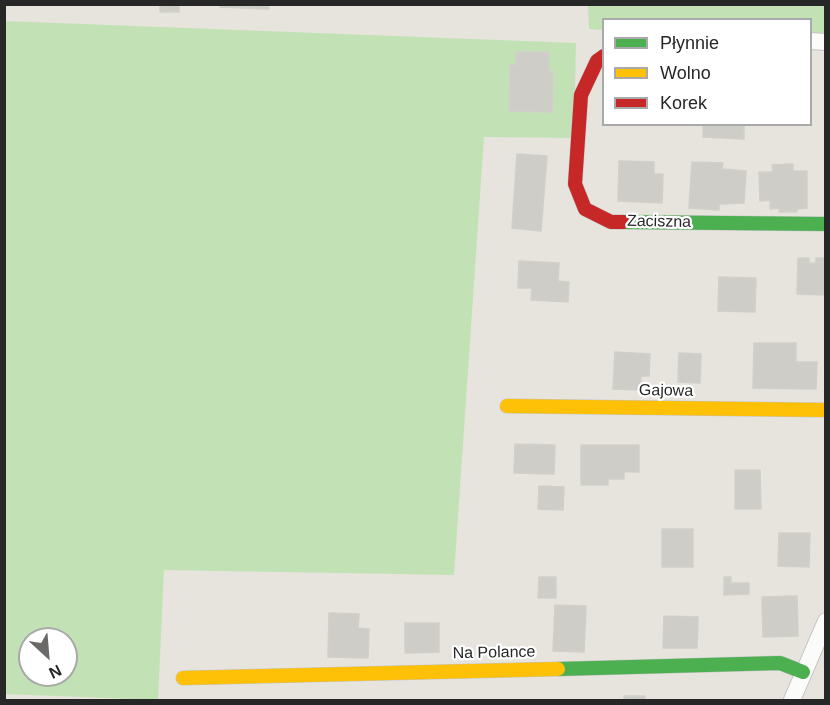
<!DOCTYPE html>
<html>
<head>
<meta charset="utf-8">
<style>
	body { margin:0 }
	#map { position:relative; width:830px; height:705px; overflow:hidden; background:#e6e4dd; font-family:Arial,sans-serif }
	canvas { display:block }
	.frame { position:absolute; inset:0; border:6px solid #272727; pointer-events:none }
	.legend { position:absolute; left:602px; top:18px; width:210px; height:108px; box-sizing:border-box; background:#fff; border:2px solid #a9a9a9; margin:0; padding:8px 10px; list-style:none; font-size:18px; color:#272727 }
	.legend li { display:flex; align-items:center; gap:12px; height:30px }
	.legend b { width:30px; border:2px solid #a9a9a9 }
	.north { position:absolute; left:18px; top:627px; width:60px; height:60px; box-sizing:border-box; background:#fff; border:2px solid #a9a9a9; border-radius:50%; rotate:154deg; font-size:16px; font-weight:700; line-height:24px; text-align:center; color:#272727 }
	.north::after { content:''; display:block; margin:auto; width:21px; height:27px; background:#6a6967; clip-path:polygon(50% 0,100% 100%,50% 72%,0 100%) }
</style>
</head>
<body>
<div id="map">
<canvas width="830" height="705"></canvas>
<div class="frame"></div>
<ul class="legend">
<li><b style="height:8px;background:#4caf50"></b>Płynnie</li>
<li><b style="height:8px;background:#ffc107"></b>Wolno</li>
<li><b style="height:8px;background:#c62828"></b>Korek</li>
</ul>
<div class="north">N</div>
</div>
<script>
const ctx = document.querySelector('canvas').getContext('2d');
ctx.lineJoin = 'round';
function fill(path, color) { ctx.fillStyle = color; ctx.fill(path, 'evenodd'); }
const shape = rows => new Path2D(rows.map(r => 'M' + r).join(''));
function strokePath(path, color, width, dash) { ctx.strokeStyle = color; ctx.lineWidth = width; ctx.lineCap = dash ? 'butt' : 'round'; ctx.setLineDash(dash || []); ctx.stroke(path); }
function drawText(font, color, halo, rows, align = 'center') {
  ctx.font = font + ' Arial,sans-serif'; ctx.lineWidth = 4.5; ctx.setLineDash([]); ctx.textBaseline = 'middle'; ctx.strokeStyle = halo; ctx.fillStyle = color; for (const [text, x, y, turn = 0] of rows) {
    ctx.save(); ctx.translate(x, y); ctx.rotate((+turn || 0) * Math.PI / 180); ctx.textAlign = isNaN(turn) ? turn : align; if (halo) ctx.strokeText(text, 0, 0); ctx.fillText(text, 0, 0); ctx.restore();
  }
}
fill(shape([
	[588,5,825,5,825,36,811,36,810,20,604,20,603,30,589,29],
	[5,21,576,43,574,138,484,137,454,575,164,570,158,700,5,694],
	[30,639,66,639,66,675,30,675]
]), '#c2e2b6');
const building = shape([
	[160,4,179,4,179,12,160,12,160,4],
	[220,4,269,4,269,9,220,7,220,4],
	[516,52,549,52,548,71,553,72,552,112,509,111,510,65,516,65,516,52],
	[703,124,744,124,744,139,703,137,703,124],
	[517,154,547,156,541,231,512,228,517,154],
	[619,161,654,162,654,174,663,174,662,203,618,201,619,161],
	[692,162,723,163,722,169,746,171,744,203,719,204,719,210,689,208,692,162],
	[793,164,793,171,807,171,807,208,797,209,797,212,779,212,780,208,770,209,770,200,760,201,759,172,773,172,772,165,793,164],
	[798,258,809,258,809,263,816,263,816,258,826,258,826,295,797,294,798,258],
	[519,261,559,263,558,281,569,282,568,302,531,300,532,288,518,288,519,261],
	[719,277,756,278,755,312,718,311,719,277],
	[754,343,796,343,796,362,817,362,816,389,753,388,754,343],
	[615,352,650,354,649,376,641,376,641,390,613,389,615,352],
	[679,353,701,354,700,383,678,382,679,353],
	[515,444,555,445,554,474,514,473,515,444],
	[581,445,639,445,639,472,624,472,624,479,608,479,608,485,581,485,581,445],
	[735,470,760,470,761,509,735,509,735,470],
	[539,486,564,487,563,510,538,509,539,486],
	[662,529,693,529,693,567,662,567,662,529],
	[779,533,810,533,809,567,778,566,779,533],
	[539,577,556,577,556,598,538,598,539,577],
	[724,577,731,577,731,583,749,583,749,594,724,595,724,577],
	[797,596,798,636,763,637,762,597,797,596],
	[555,605,586,606,584,652,553,651,555,605],
	[329,613,359,614,358,628,369,629,368,658,328,657,329,613],
	[664,616,698,617,697,648,663,648,664,616],
	[405,623,439,623,439,652,405,653,405,623],
	[624,696,645,696,645,700,624,700,624,696]
]);
fill(building, '#cfcdc8');
strokePath(building, '#d1cfc9', 1.5);
const street = shape([
	[810,41,826,42],
	[792,700,826,621]
]);
const fast = shape([
	[623,222,826,224],
	[558,669,780,663,803,672]
]);
const slow = shape([
	[507,406,826,410],
	[183,678,558,669]
]);
const jam = shape([
	[604,56,597,61,581,95,575,184,585,209,611,222,623,222]
]);
strokePath(street, '#c3c3c3', 18);
strokePath(fast, '#c3c3c3', 15);
strokePath(slow, '#c3c3c3', 15);
strokePath(jam, '#c3c3c3', 15);
strokePath(street, '#fbfbfa', 16);
strokePath(fast, '#4caf50', 14);
strokePath(slow, '#ffc107', 14);
strokePath(jam, '#c62828', 14);
drawText('16px', '#272727', '#fff', [
	["Zaciszna",659,222,1],
	["Gajowa",666,391,1],
	["Na Polance",494,653,-1]
]);
</script>
</body>
</html>
